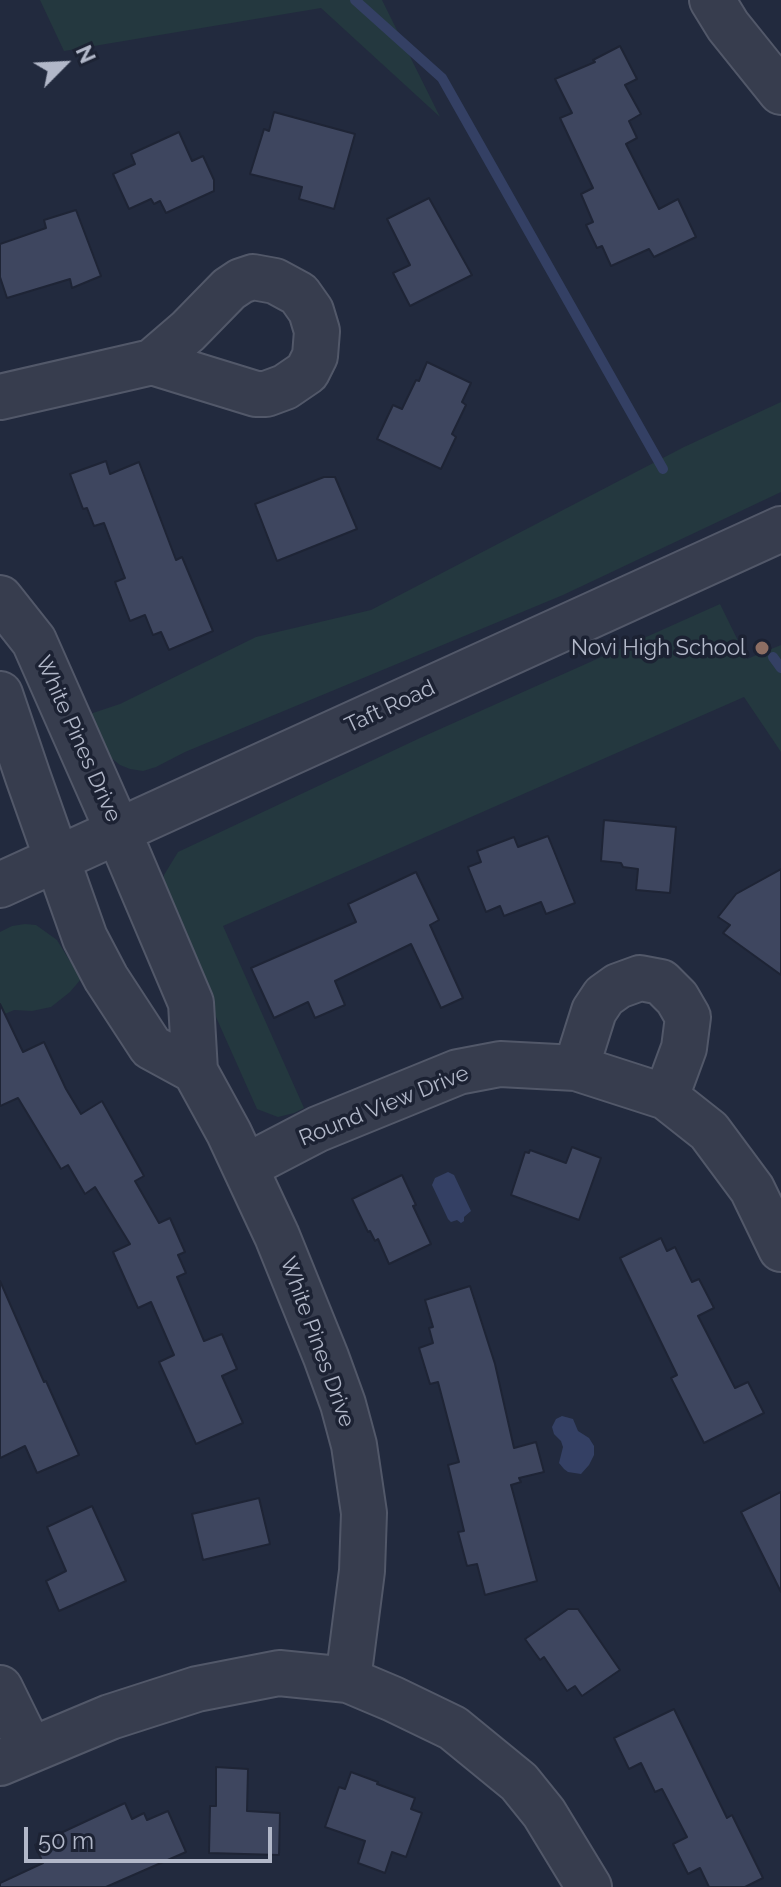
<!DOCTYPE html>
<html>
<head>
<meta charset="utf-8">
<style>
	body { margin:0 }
	#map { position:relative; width:781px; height:1887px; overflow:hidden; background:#222a3e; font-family:Raleway,sans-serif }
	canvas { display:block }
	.north { position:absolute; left:24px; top:24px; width:80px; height:80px; -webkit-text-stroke:6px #1c2233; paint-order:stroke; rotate:66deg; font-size:22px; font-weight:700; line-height:32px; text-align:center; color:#b2b8c9 }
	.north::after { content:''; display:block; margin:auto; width:28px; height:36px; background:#b2b8c9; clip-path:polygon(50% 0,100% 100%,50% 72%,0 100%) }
	.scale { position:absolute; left:24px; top:1827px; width:248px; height:36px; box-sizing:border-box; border:4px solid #b2b8c9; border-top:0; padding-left:10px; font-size:24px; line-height:28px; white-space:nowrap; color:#b2b8c9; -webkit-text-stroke:6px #1c2233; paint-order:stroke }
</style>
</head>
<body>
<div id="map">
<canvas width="781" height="1887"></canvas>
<div class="north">N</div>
<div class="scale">50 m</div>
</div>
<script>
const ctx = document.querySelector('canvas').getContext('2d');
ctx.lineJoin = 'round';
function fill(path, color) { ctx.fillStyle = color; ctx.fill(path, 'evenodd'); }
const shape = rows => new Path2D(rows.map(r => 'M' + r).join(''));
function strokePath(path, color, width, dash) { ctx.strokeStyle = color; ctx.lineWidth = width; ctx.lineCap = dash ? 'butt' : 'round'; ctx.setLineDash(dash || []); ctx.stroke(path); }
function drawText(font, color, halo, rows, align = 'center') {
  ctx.font = font + ' Raleway,sans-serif'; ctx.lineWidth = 7; ctx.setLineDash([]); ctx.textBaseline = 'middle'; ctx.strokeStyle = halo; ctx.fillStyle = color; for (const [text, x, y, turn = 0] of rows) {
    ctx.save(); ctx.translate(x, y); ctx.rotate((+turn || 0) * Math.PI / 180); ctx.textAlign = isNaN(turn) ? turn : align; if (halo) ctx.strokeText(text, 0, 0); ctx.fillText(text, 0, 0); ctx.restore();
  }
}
fill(shape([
	[40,0,382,0,440,117,321,8,64,51],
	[781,402,781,492,563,595,185,752,156,767,143,771,130,769,120,765,110,757,90,714,120,704,256,637,371,610,684,447],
	[720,604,747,659,781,645,781,752,744,697,223,926,304,1108,294,1113,278,1117,257,1109,162,896,164,875,178,852,420,738],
	[25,924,36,925,57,940,81,979,70,992,51,1007,32,1011,14,1010,0,1016,0,932,12,926]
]), '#24383f');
fill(shape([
	[448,1172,454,1175,471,1211,464,1217,464,1221,461,1223,457,1220,451,1222,448,1219,432,1185,435,1178],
	[562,1416,573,1419,578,1431,589,1438,594,1446,594,1455,589,1465,581,1474,568,1472,564,1469,559,1463,563,1447,561,1441,554,1434,552,1427,556,1419]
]), '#344064');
strokePath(shape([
	[355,0,442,78,663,469],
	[773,657,781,668]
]), '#344064', 10);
const building = shape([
	[620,46,637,79,625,85,641,114,629,121,637,138,626,144,659,209,678,199,696,237,654,257,649,249,611,266,602,246,597,248,586,225,593,222,581,194,593,188,560,118,572,113,555,79,595,62,593,60,620,46],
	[274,112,355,134,334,209,299,199,302,187,250,174,264,129,269,131,274,112],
	[179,132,192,161,203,156,214,180,214,191,166,213,160,201,154,204,151,199,129,209,113,174,135,164,131,154,179,132],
	[429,198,472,275,410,306,393,273,410,265,387,219,429,198],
	[76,210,101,276,72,288,70,279,7,298,0,277,0,244,46,228,44,220,76,210],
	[427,362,471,383,462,402,466,405,452,434,456,437,441,469,377,439,393,405,402,409,416,380,419,381,427,362],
	[106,461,110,474,139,462,176,560,182,557,213,631,169,650,161,632,153,635,145,615,130,621,115,582,125,578,104,523,94,526,87,508,83,509,70,474,106,461],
	[324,477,335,477,357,529,277,561,255,504,324,477],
	[604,820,676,827,670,893,636,890,638,869,623,867,621,863,601,861,604,820],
	[548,836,575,903,546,914,541,902,504,916,500,906,486,912,468,867,481,862,477,851,514,837,518,847,548,836],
	[781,869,781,975,723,933,730,925,718,917,736,894,781,869],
	[416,872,439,920,430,925,463,998,441,1008,411,944,335,981,345,1005,315,1018,308,1002,274,1018,251,968,356,922,348,904,416,872],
	[0,1004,23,1052,44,1042,66,1089,81,1114,102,1101,144,1176,135,1181,159,1223,170,1218,185,1252,178,1255,186,1273,177,1277,204,1341,222,1334,237,1369,222,1376,243,1423,196,1444,159,1362,174,1355,151,1302,138,1308,113,1252,130,1244,95,1187,85,1194,68,1165,61,1169,18,1098,0,1106,0,1004],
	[572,1147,601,1158,579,1220,511,1195,525,1152,529,1153,530,1150,566,1163,572,1147],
	[402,1175,416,1205,413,1206,431,1244,389,1264,378,1239,375,1241,370,1231,368,1232,352,1199,402,1175],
	[661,1238,667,1251,675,1247,692,1282,699,1279,714,1308,698,1316,735,1388,748,1382,764,1413,704,1443,671,1378,677,1375,620,1258,661,1238],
	[0,1281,44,1382,46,1381,79,1455,37,1473,25,1446,0,1458,0,1281],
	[470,1286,495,1364,514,1448,536,1442,544,1472,519,1478,521,1482,511,1485,537,1581,485,1595,477,1564,467,1566,458,1532,464,1531,448,1465,459,1462,438,1382,430,1384,419,1348,433,1343,429,1328,433,1327,425,1300,470,1286],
	[781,1492,781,1592,741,1512,781,1492],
	[259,1498,270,1544,203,1560,192,1514,259,1498],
	[92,1506,126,1581,59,1611,46,1581,66,1571,47,1527,92,1506],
	[568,1609,578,1609,620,1670,582,1696,575,1686,567,1691,544,1657,540,1660,525,1639,568,1609],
	[674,1709,727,1818,732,1815,763,1878,745,1887,709,1887,700,1868,688,1874,673,1844,687,1837,662,1789,655,1792,641,1763,629,1769,614,1738,674,1709],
	[216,1767,248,1769,247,1811,280,1813,279,1855,209,1853,210,1806,216,1806,216,1767],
	[351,1772,378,1782,377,1784,415,1798,411,1809,422,1813,406,1857,392,1852,385,1873,358,1863,365,1841,325,1827,339,1787,345,1789,351,1772],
	[125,1803,132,1819,144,1813,147,1820,168,1811,186,1852,106,1887,0,1887,0,1883,43,1863,35,1845,125,1803]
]);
fill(building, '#3e465f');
strokePath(building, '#1e2435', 2);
const minor = shape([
	[712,0,728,26,781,92],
	[0,397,152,362,188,331,229,289,241,281,253,277,275,281,299,294,311,311,317,331,315,356,307,372,285,387,266,394,256,394,152,362],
	[0,598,34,641,118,831,191,1003,195,1071,229,1133,277,1236,326,1357,343,1404,354,1445,364,1513,362,1571,348,1680],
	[0,694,28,777,85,938,106,978,151,1047,195,1071],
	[0,885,781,529],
	[576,1068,594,1011,604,996,618,986,640,978,661,982,677,998,688,1017,684,1048,666,1097],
	[245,1167,318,1129,458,1072,500,1064,576,1068,666,1097,709,1131,752,1189,781,1249],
	[0,1688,30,1749],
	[0,1763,110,1717,197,1689,279,1673,348,1680,393,1699,453,1728,519,1782,544,1813,589,1887]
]);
strokePath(minor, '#525869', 48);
strokePath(minor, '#373d4e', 44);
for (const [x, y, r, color] of [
	[762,648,8,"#8d6e63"]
]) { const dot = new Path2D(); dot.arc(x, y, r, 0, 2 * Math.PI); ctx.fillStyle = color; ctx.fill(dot); strokePath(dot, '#1c2233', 3); }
drawText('22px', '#b2b8c9', '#1c2233', [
	["Novi High School",746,648]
], 'right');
drawText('22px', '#b2b8c9', '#1c2233', [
	["Taft Road",390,707,-25],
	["White Pines Drive",78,739,66],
	["Round View Drive",384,1106,-22],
	["White Pines Drive",317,1342,70]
]);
</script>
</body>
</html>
